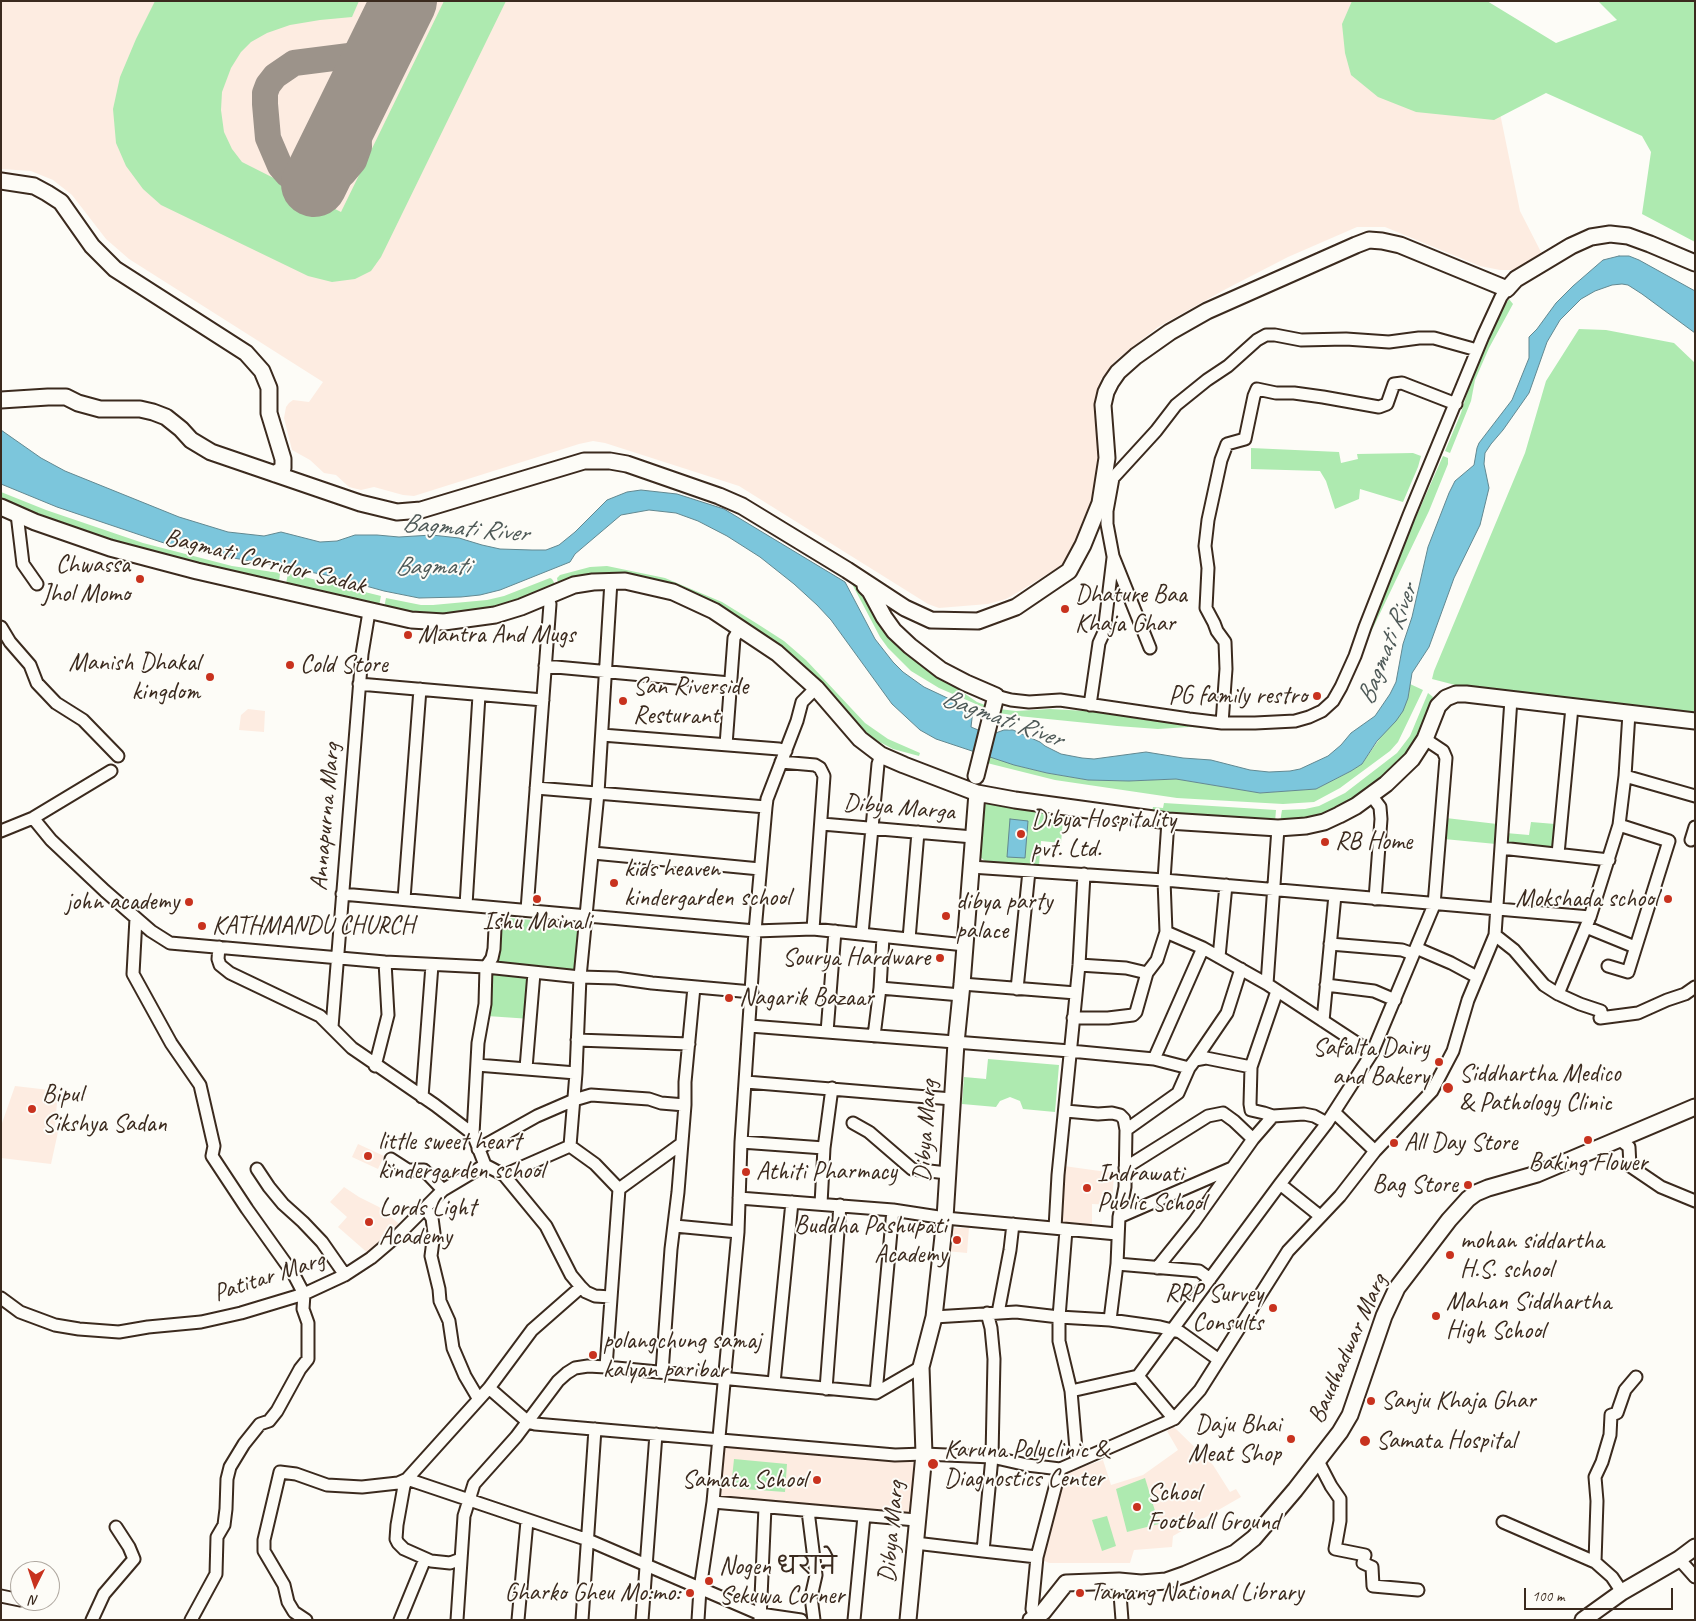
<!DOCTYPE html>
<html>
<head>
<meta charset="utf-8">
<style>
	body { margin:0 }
	#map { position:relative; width:1696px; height:1621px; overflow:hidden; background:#fdfcf7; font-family:Caveat,sans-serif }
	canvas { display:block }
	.frame { position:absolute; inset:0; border:2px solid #3b2a1e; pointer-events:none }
	.north { position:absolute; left:10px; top:1561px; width:50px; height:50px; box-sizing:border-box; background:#fdfcf7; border:1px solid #afa8a0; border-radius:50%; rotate:184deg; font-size:14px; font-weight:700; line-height:20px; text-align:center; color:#3b2a1e }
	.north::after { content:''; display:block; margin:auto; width:18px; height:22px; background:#c8321e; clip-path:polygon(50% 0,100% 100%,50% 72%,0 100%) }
	.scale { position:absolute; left:1524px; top:1588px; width:149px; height:22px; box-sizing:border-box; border:2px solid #3b2a1e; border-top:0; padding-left:6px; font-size:15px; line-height:18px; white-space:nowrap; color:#3b2a1e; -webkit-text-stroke:4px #fdfcf7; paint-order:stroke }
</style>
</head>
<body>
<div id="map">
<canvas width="1696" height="1621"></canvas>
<div class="frame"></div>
<div class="north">N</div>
<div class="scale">100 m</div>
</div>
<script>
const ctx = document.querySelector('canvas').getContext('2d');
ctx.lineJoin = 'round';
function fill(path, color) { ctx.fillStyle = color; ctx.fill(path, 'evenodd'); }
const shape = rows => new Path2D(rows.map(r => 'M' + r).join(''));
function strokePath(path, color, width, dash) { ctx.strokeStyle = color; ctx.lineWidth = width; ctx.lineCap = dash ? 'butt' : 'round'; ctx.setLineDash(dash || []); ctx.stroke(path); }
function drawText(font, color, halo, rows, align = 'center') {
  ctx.font = font + ' Caveat,"Playpen Sans Deva",sans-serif'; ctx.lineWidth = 4; ctx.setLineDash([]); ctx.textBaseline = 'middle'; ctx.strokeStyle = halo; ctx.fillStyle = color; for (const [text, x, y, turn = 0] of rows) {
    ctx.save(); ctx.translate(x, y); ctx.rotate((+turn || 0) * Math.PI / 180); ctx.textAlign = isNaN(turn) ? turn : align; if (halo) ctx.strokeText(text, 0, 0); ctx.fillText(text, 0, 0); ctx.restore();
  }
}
fill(shape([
	[1,1,1477,1,1520,211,1542,254,1529,265,1514,270,1500,270,1480,266,1385,227,1357,227,1288,257,1226,289,1158,327,1116,360,1101,379,1098,395,1099,443,1097,479,1093,499,1079,545,1070,560,1020,591,1006,599,988,604,939,608,928,604,739,486,605,443,593,441,579,444,414,496,403,495,374,487,361,490,349,487,336,475,324,473,310,460,292,450,284,418,286,407,289,403,293,400,309,402,323,382,129,259,106,239,72,195,53,180,31,171,1,169],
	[248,709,265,711,264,732,239,730,241,715],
	[15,1086,58,1091,55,1126,58,1132,51,1164,1,1158,1,1126],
	[358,1144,384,1156,378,1169,352,1157],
	[1064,1166,1114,1173,1112,1205,1092,1204,1092,1229,1064,1226,1059,1222],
	[344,1187,359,1197,379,1207,403,1227,370,1255,338,1227,347,1217,330,1202],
	[948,1228,969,1228,967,1253,946,1251],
	[1174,1427,1213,1465,1230,1492,1236,1489,1241,1497,1173,1536,1172,1547,1134,1550,1130,1563,1049,1563,1038,1558,1061,1474,1103,1460,1111,1485,1143,1475,1178,1450,1167,1431],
	[725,1447,914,1462,911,1513,721,1498]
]), '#fdece1');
fill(shape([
	[155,1,359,1,352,17,320,20,290,25,267,33,251,42,241,52,231,68,222,92,221,110,224,132,232,149,242,162,341,212,444,1,506,1,381,257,371,271,355,279,332,282,308,276,161,205,143,189,126,166,116,143,113,109,120,77,136,39],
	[1352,1,1487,1,1556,43,1617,20,1598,1,1695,1,1695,242,1642,214,1651,152,1642,136,1546,93,1494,120,1416,112,1378,97,1351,75,1345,53,1342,24],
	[1509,299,1513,304,1489,348,1475,380,1471,401,1450,453,1445,451,1461,413,1477,361,1497,318],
	[1579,329,1606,330,1674,343,1695,363,1695,712,1459,686,1432,679,1434,671,1525,453,1546,381],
	[1251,448,1339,452,1341,463,1358,459,1357,454,1413,453,1421,456,1418,467,1403,502,1360,489,1359,499,1335,509,1326,481,1320,471,1251,469],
	[1443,456,1448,458,1448,464,1429,511,1360,655,1403,543,1408,535],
	[1,492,46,510,143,543,232,566,280,573,279,583,205,567,84,533,1,501],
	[607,566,665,578,722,602,756,623,784,641,806,660,865,723,888,739,920,753,919,756,893,749,872,738,847,714,831,691,820,680,719,609,587,577,558,583,557,578,560,575,590,567],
	[288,573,381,596,379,606,286,584],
	[550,578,552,579,555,584,520,600,497,607,475,611,440,615,404,612,384,608,386,598,421,605,433,605,487,600,504,596],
	[851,582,858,589,877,621,901,650,977,702,985,705,985,708,939,688,911,671,888,648,880,637],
	[1410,684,1423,690,1398,742,1390,751,1340,788,1314,802,1283,804,1177,798,1055,780,987,763,988,755,1014,765,1047,773,1088,780,1129,781,1176,779,1260,793,1316,789,1351,771,1362,764,1408,698],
	[1428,693,1433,697,1417,739,1406,756,1384,776,1331,813,1319,817,1280,822,1282,810,1305,809,1319,806,1345,793,1397,753,1410,736],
	[999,709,1016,711,1050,709,1087,711,1211,728,1189,727,1158,729,1117,726,1018,716,999,713],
	[989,801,1066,812,1066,820,1063,820,1061,843,1041,841,1039,865,985,861,979,856,981,819,984,806],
	[1164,803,1276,810,1275,822,1249,821,1152,812,1153,807,1163,808],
	[1446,818,1497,824,1496,844,1444,839],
	[1531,822,1555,824,1553,847,1550,849,1506,843,1506,833,1529,835],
	[498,917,579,924,575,974,494,967],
	[487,968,534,973,531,1019,487,1016],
	[988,1059,1059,1065,1055,1112,1023,1109,1020,1101,1010,1097,1000,1101,996,1107,962,1104,964,1077,986,1079],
	[734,1459,787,1464,785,1492,731,1488],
	[1145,1478,1159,1524,1127,1532,1116,1489],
	[1107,1516,1116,1546,1102,1551,1092,1520]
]), '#aeeab0');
const water = shape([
	[1619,256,1629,256,1639,260,1695,291,1695,333,1642,294,1628,285,1622,284,1612,285,1595,291,1581,299,1560,320,1547,342,1529,393,1503,430,1491,444,1485,453,1484,464,1489,488,1480,525,1454,578,1429,647,1412,673,1408,698,1403,711,1396,721,1377,741,1362,764,1351,771,1316,789,1260,793,1176,779,1129,781,1088,780,1047,773,1014,765,936,739,920,730,892,704,831,620,817,605,794,584,760,557,727,536,698,521,676,513,649,510,621,515,575,554,570,562,500,590,480,595,461,597,419,598,384,591,326,575,201,552,164,543,57,507,1,484,1,430,41,458,65,471,179,517,228,532,264,536,281,532,320,542,337,541,355,535,377,535,399,537,432,535,459,538,482,545,500,549,532,550,546,550,559,545,575,532,607,500,627,492,641,490,677,494,724,509,845,582,875,639,893,662,903,672,924,687,973,710,971,727,990,735,1004,730,1013,730,1040,742,1045,746,1061,754,1082,758,1094,759,1146,752,1183,758,1211,760,1250,770,1269,772,1290,771,1300,769,1328,756,1341,745,1351,733,1375,716,1390,694,1396,682,1403,644,1412,617,1428,547,1449,493,1455,481,1474,465,1477,448,1479,443,1512,400,1529,358,1529,337,1537,329,1556,303,1573,286,1603,260,1619,256],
	[1010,819,1028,821,1025,858,1007,857,1010,819]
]);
fill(water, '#7cc6dc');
strokePath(water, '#628890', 1);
strokePath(shape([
	[364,82,358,111,359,147,354,161,349,167,343,174,335,178,314,184,297,180,287,174,280,166,268,138,265,104,265,93,268,85,275,76,294,63,349,56,359,52,388,32]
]), '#9c938a', 26);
strokePath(shape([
	[314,184,404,1]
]), '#9c938a', 66);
const street = shape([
	[17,514,23,564,37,584],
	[1,627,10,642,30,665,37,683,56,703,83,720,118,756],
	[1150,648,1113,556,1107,524,1107,511,1113,478,1156,431,1176,405,1207,380,1228,366,1257,340,1266,335,1275,335,1301,340,1346,339,1389,342,1419,338,1434,338,1477,350],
	[545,666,730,683],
	[359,684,543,700],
	[996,696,1011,700,1029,702,1060,700,1189,719,1222,723,1255,723,1295,721,1309,717,1322,711,1333,701,1341,687,1355,656,1365,627,1409,515,1483,336,1501,297,1507,289],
	[1090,705,1099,643,1104,632,1113,558],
	[1222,723,1226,669,1225,642,1217,631,1214,623,1206,608,1208,568,1205,546,1208,520,1221,460,1227,444,1245,439,1254,396,1257,389,1276,393,1294,393,1323,397,1379,407,1387,404,1394,384,1402,383,1456,404],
	[602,735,779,749,786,751],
	[726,745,734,638,740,628],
	[781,762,815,765,820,768,824,776,813,929],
	[1625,776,1695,796],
	[536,788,766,807],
	[1371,795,1380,807,1381,819,1375,899],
	[33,818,51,840,105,891,151,931,170,943,385,962,486,967,580,977,616,978,652,983,752,992],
	[822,824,973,837],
	[1,831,33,818,111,771],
	[1691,840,1695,827],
	[1501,848,1609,860],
	[593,853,760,869],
	[1558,854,1572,707],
	[971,867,1164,880,1590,917],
	[342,894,755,931,813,929,965,945],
	[404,899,420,689],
	[466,905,479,695],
	[527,910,550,604,545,596],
	[136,918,133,974,171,1043,200,1085,214,1146,212,1156,247,1209,294,1275,304,1294,303,1309,308,1323,308,1359,300,1369,277,1411,269,1421,260,1424,244,1444,230,1467,227,1479,226,1509,224,1525,217,1537,216,1574,191,1620],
	[1586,927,1635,947],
	[1166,932,1203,948,1267,984,1372,1053],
	[862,934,878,764,881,755],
	[1495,935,1514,950,1544,985,1558,994],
	[909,939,918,832],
	[1330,944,1402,950,1413,954],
	[219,947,218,959,220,965,230,973,320,1016,352,1048,435,1105,473,1134,485,1165,504,1175,546,1226,571,1275,581,1287,586,1292,595,1296,611,1297],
	[1416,948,1451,963,1477,977],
	[1219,957,1226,885],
	[1079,965,1126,968,1147,973,1157,960,1166,932,1164,880,1168,821],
	[1608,966,1628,972,1669,841,1619,825],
	[962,984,1076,993],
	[1267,984,1278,828],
	[1326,985,1374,991,1395,1000],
	[880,988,961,995],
	[1017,989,1029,871],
	[1277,991,1251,1067,1250,1104,1251,1110,1264,1113,1273,1116,1304,1114,1314,1116,1327,1123],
	[1601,1011,1580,1004,1558,994,1590,917,1619,825,1625,776,1629,713],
	[1073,1018,1108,1018,1133,1015,1136,1012,1147,973],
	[1600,1018,1638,1013,1667,1000,1685,994,1695,987],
	[1323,1021,1335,895],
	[750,1026,1070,1051,1154,1059,1189,1068,1195,1060,1206,1058,1251,1067],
	[332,1027,362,654,369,612],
	[827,1032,835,931],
	[874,1036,880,988,883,937],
	[577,1040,689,1044],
	[1154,1059,1203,948],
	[1195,1060,1227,1013,1241,969],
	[477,1065,576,1073],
	[375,1066,388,1015,385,962],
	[526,1068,534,973],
	[746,1082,952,1099],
	[422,1097,432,965],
	[1066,1111,1098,1114,1112,1113,1120,1115,1124,1119,1126,1130,1125,1187,1119,1217,1117,1264,1110,1320],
	[1334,1112,1375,1151],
	[853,1123,869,1132,912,1169,947,1173],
	[1126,1130,1178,1093,1189,1068],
	[473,1134,478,1043,485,1004,486,967,492,958,494,949,496,908],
	[1619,1139,1629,1147,1630,1166,1661,1187,1695,1201],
	[741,1142,824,1148],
	[478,1149,537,1116,574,1100,591,1095,649,1099,661,1103,685,1105],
	[391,1159,408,1170,424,1170,443,1190],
	[1125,1168,1208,1116,1223,1113,1234,1121,1253,1139],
	[257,1169,269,1187,283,1204,303,1222,322,1242,345,1275],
	[504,1175,570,1146],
	[1280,1184,1320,1216],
	[619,1189,681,1144],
	[739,1198,893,1210,945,1218,1117,1234],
	[821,1204,824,1148,832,1088],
	[425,1208,432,1218,434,1233,431,1256,439,1289,440,1301,449,1321,453,1348,465,1376,478,1398],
	[1119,1217,1232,1168],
	[675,1226,738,1232],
	[1055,1228,1058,1175,1079,965,1084,874],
	[1066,1230,1059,1317,1059,1341,1071,1391,1077,1461],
	[1117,1264,1199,1271,1210,1279],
	[1157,1268,1194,1222,1253,1139,1273,1116],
	[1,1298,20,1312,55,1325,79,1329,119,1332,148,1327,201,1322,241,1313,304,1294,345,1275,371,1258,398,1235,443,1190,485,1165],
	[987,1313,991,1328,994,1359,992,1457,983,1551,1037,1557],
	[998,1313,1010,1250,1013,1224],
	[934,1317,1016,1312,1059,1317,1110,1320,1160,1327,1180,1332,1219,1360],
	[606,1367,619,1189,595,1164,570,1146,576,1073,580,977,598,793,611,581],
	[662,1372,671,1249,678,1192,685,1105,685,1082,694,987],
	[1138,1376,1174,1419],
	[774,1383,792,1202],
	[489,1388,528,1422,535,1424,895,1455,924,1454,992,1457,1027,1465,1060,1469,1174,1419,1200,1390,1288,1251,1340,1196,1375,1151,1432,1091,1453,1051,1468,1000,1495,935,1511,699],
	[826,1389,840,1205],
	[1071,1391,1138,1376,1280,1184,1327,1123,1372,1053,1434,905,1446,758,1443,751,1425,739],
	[876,1393,893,1210],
	[1318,1461,1331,1486,1340,1499,1340,1521,1335,1549,1365,1555,1363,1563,1372,1567,1373,1586,1418,1590],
	[713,1502,916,1520],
	[808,1511,816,1575,811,1597,814,1620],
	[1503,1522,1595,1562],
	[915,1543,983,1551],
	[461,1559,450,1563,431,1561,404,1549,398,1543,396,1539,397,1525,404,1486,407,1479,588,1540,760,1614,801,1620],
	[1679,1559,1695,1577],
	[1119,1581,1122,1620],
	[1622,1592,1612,1577,1595,1562,1597,1501,1595,1477,1602,1462,1610,1435,1611,1415,1617,1413,1625,1390,1636,1377],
	[1,1596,20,1600],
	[1035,1617,1032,1609,1037,1557,1060,1469],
	[92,1620,104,1594,134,1559,129,1547,116,1527],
	[306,1620,294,1612,288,1602,284,1585,264,1551,264,1540,280,1472,296,1474,327,1485,362,1487,398,1483,407,1479,489,1388,532,1330,581,1287],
	[400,1620,425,1559],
	[457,1620,464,1516,474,1484,516,1437,558,1381,567,1373,575,1368,588,1366,606,1367,876,1393,921,1367],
	[518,1620,527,1521],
	[582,1620,595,1429],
	[642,1620,656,1434],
	[698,1620,700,1589,713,1502,738,1232,741,1142,755,931,766,807,767,799,797,721,802,702,816,688],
	[760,1620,765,1507],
	[854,1620,864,1516]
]);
const secondary = shape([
	[1,181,34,186,47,193,61,202,92,246,115,269,246,353,262,371,269,388,269,413,283,459,283,468,275,474],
	[1,400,48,397,66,397,78,403,100,409,140,409,153,412,166,417,181,429,191,440,211,452,360,503,397,512,421,510,584,461,610,461,627,464,719,496,742,506,847,570,905,608,931,620,978,621,1016,607,1069,571,1083,545,1100,503,1107,458,1103,405,1106,392,1111,382,1118,372,1136,356,1170,332,1207,311,1356,245,1369,240,1382,241,1400,245,1507,289,1516,279,1571,246,1591,237,1610,234,1628,236,1650,244,1695,263],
	[1,507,35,522,110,548,197,571,411,620,444,622,495,615,521,607,574,585,593,582,625,581,673,592,714,611,777,653,816,688,860,739,881,755,904,765,977,793,1015,800,1168,821,1278,828,1306,826,1324,822,1339,815,1356,806,1386,784,1412,759,1425,739,1438,706,1446,698,1456,694,1466,694,1695,721],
	[865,586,870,591,884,617,894,631,910,646,941,670,966,683,996,696,976,776],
	[908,1620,924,1454,921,1367,934,1317,945,1218,956,1043,962,984,977,793],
	[1031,1620,1043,1612,1066,1583,1119,1581,1141,1583,1166,1581,1186,1574,1235,1553,1254,1538,1295,1490,1340,1432,1350,1415,1384,1316,1397,1288,1449,1220,1468,1199,1476,1193,1488,1188,1537,1174,1695,1107],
	[1583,1620,1622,1592,1679,1559,1695,1547]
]);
strokePath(street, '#3b2a1e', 15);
strokePath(secondary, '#3b2a1e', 19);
strokePath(street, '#fdfcf7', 11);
strokePath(secondary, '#fdfcf7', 15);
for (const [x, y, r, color] of [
	[140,579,5,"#c8321e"],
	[1065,609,5,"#c8321e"],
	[408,635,5,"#c8321e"],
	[290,665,5,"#c8321e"],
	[210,677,5,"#c8321e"],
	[1317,696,5,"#c8321e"],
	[623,701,5,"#c8321e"],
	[1021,834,5,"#c8321e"],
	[1325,842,5,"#c8321e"],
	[614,883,5,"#c8321e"],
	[537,899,5,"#c8321e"],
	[1668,899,5,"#c8321e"],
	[189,902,5,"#c8321e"],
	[946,916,5,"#c8321e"],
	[202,926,5,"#c8321e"],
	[940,958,5,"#c8321e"],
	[729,998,5,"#c8321e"],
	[1439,1062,5,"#c8321e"],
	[1448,1088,6,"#c8321e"],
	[32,1109,5,"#c8321e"],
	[1588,1140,5,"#c8321e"],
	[1394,1143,5,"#c8321e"],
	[368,1156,5,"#c8321e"],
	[746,1172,5,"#c8321e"],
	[1468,1185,5,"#c8321e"],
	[1087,1188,5,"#c8321e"],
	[369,1222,5,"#c8321e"],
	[957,1240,5,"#c8321e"],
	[1450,1255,5,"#c8321e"],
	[1273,1308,5,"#c8321e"],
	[1436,1316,5,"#c8321e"],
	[593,1355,5,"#c8321e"],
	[1371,1401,5,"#c8321e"],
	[1291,1439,5,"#c8321e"],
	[1365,1441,6,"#c8321e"],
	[933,1464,6,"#c8321e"],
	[817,1480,5,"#c8321e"],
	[1137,1507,5,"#c8321e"],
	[709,1581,5,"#c8321e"],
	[690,1593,5,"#c8321e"],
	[1080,1593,5,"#c8321e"]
]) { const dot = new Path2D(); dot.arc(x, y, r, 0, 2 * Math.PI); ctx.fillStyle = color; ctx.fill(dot); strokePath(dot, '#fdfcf7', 2); }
drawText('25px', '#3b2a1e', '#fdfcf7', [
	["Bagmati Corridor Sadak",265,562,14],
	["Dibya Marga",899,808,5],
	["Annapurna Marg",326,817,-85],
	["Dibya Marg",926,1131,-86],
	["Patitar Marg",269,1277,-18],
	["Baudhadwar Marg",1348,1349,-66],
	["Dibya Marg",892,1532,-85]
]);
drawText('25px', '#3b2a1e', '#fdfcf7', [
	["Chwassa",130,565,"right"],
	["Jhol Momo",130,594,"right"],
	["Dhature Baa",1075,595],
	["Khaja Ghar",1075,624],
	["Mantra And Mugs",418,635],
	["Manish Dhakal",200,663,"right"],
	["kingdom",200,692,"right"],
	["Cold Store",300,665],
	["San Riverside",633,687],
	["Resturant",633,716],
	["PG family restro",1307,696,"right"],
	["Dibya Hospitality",1031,820],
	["pvt. Ltd.",1031,849],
	["RB Home",1335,842],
	["kids heaven",624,869],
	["kindergarden school",624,898],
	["Mokshada school",1658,899,"right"],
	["john academy",179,902,"right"],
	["dibya party",956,902],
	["palace",956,931],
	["Ishu Mainali",537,922,"center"],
	["KATHMANDU CHURCH",212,926],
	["Sourya Hardware",930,958,"right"],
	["Nagarik Bazaar",739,998],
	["Safalta Dairy",1429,1048,"right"],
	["and Bakery",1429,1077,"right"],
	["Siddhartha Medico",1459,1074],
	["& Pathology Clinic",1459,1103],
	["Bipul",42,1095],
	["Sikshya Sadan",42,1124],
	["little sweet heart",378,1142],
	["kindergarden school",378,1171],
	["All Day Store",1404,1143],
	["Baking Flower",1588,1163,"center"],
	["Athiti Pharmacy",756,1172],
	["Indrawati",1097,1174],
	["Public School",1097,1203],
	["Bag Store",1458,1185,"right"],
	["Lords Light",379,1208],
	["Academy",379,1237],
	["Buddha Pashupati",947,1226,"right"],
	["Academy",947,1255,"right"],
	["mohan siddartha",1460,1241],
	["H.S. school",1460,1270],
	["RRP Survey",1263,1294,"right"],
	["Consults",1263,1323,"right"],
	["Mahan Siddhartha",1446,1302],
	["High School",1446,1331],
	["polangchung samaj",603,1341],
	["kalyan paribar",603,1370],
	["Sanju Khaja Ghar",1381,1401],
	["Daju Bhai",1281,1425,"right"],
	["Meat Shop",1281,1454,"right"],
	["Samata Hospital",1376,1441],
	["Karuna Polyclinic &",944,1450],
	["Diagnostics Center",944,1479],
	["Samata School",807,1480,"right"],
	["School",1147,1493],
	["Football Ground",1147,1522],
	["Nogen धराने",719,1567],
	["Sekuwa Corner",719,1596],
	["Gharko Gheu Mo:mo:",680,1593,"right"],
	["Tamang National Library",1090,1593]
], 'left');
drawText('italic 26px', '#4e5957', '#fdfcf7', [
	["Bagmati River",465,529,5],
	["Bagmati",432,567],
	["Bagmati River",1388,645,-69],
	["Bagmati River",1002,719,20]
]);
</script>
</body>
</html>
